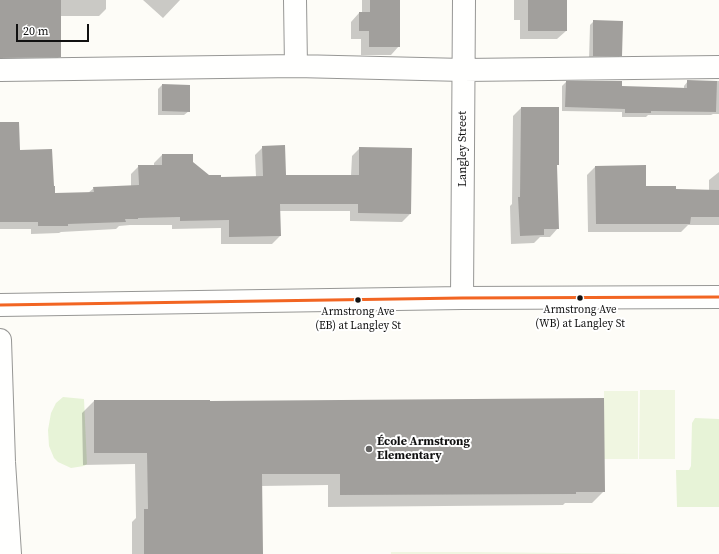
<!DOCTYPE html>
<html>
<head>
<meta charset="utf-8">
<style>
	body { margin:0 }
	#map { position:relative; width:719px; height:554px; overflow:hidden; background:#fdfcf7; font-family:"Source Serif 4",serif }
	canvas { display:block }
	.scale { position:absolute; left:16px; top:24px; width:73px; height:18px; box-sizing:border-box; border:2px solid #111; border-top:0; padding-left:5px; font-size:12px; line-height:14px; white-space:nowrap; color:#111; -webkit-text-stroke:3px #fff; paint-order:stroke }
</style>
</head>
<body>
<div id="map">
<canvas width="719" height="554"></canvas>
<div class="scale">20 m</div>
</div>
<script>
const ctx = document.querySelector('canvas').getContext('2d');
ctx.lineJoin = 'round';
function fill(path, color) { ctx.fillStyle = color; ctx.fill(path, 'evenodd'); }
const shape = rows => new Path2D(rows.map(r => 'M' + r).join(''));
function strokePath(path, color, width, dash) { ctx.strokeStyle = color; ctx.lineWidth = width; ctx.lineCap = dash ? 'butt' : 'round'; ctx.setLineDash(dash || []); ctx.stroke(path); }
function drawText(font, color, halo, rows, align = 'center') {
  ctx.font = font + ' "Source Serif 4",serif'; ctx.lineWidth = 4; ctx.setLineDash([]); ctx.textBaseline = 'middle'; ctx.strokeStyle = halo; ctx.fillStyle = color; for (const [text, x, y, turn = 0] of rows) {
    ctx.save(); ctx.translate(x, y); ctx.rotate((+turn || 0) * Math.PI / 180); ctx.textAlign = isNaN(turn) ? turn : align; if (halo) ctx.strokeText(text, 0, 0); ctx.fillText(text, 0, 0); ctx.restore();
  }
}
fill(shape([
	[63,397,84,399,87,464,84,466,71,468,58,462,54,458,49,446,48,430,51,413,56,403],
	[695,418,719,419,719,507,677,507,676,470,689,470,691,466,692,423]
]), '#e7f3d7');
fill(shape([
	[640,390,675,390,675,459,639,459],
	[604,391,638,391,638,459,604,459],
	[391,552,473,552,653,554,391,554]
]), '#f0f6e1');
fill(shape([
	[0,0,106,0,106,9,99,16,60,16,60,56,53,63,0,64],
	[143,0,180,0,163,18],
	[362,0,399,0,399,46,391,55,361,55,361,39,351,39,351,22,359,13,362,13],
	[514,0,566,0,566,31,557,39,520,39,520,20,514,20],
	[594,21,621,55,617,59,589,60,590,25],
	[688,81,719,81,719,114,713,114,711,115,648,115,646,117,622,117,622,112,562,111,562,86,566,82,621,87,684,88,684,86],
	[162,85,189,111,184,115,158,115,158,89],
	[521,108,558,108,558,164,556,167,558,228,550,237,540,237,534,243,511,244,510,206,512,204,513,116],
	[0,123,19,151,54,194,88,193,94,188,131,186,131,174,139,166,154,166,154,163,162,155,192,162,209,176,220,178,256,177,255,155,263,147,285,176,351,176,352,156,360,148,410,214,402,222,350,221,350,211,280,211,280,236,272,244,221,244,221,228,172,229,172,225,130,225,119,226,116,229,61,232,59,233,31,234,31,229,0,229],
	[645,166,645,187,675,190,709,191,709,180,719,172,719,225,688,225,681,232,588,232,587,175,595,167],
	[94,401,209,402,604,491,592,503,565,503,563,505,328,507,328,485,261,486,262,554,132,554,132,522,136,518,135,464,83,465,82,413]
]), '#0003');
fill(shape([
	[0,0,61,0,61,57,0,58],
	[370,0,400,0,400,47,369,47,369,31,359,31,359,12,370,12],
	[528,0,567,0,567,31,528,31],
	[593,20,623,21,622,56,593,56],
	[687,80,717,81,716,112,651,111,651,113,625,113,625,109,565,107,566,81,622,81,622,86,687,88],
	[162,84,190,85,190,112,162,111],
	[521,107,559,107,559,165,557,165,559,229,544,229,544,235,520,236,518,197,520,197],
	[0,122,19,122,20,150,52,149,54,186,55,186,55,193,94,192,93,187,139,185,138,165,162,165,162,154,193,154,193,162,209,175,221,175,221,177,263,176,262,146,285,145,286,175,359,175,359,147,412,148,411,214,358,213,358,204,280,204,281,236,229,237,229,220,180,221,180,217,138,218,138,219,125,219,126,222,68,224,68,226,38,226,38,222,0,222],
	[646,165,646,186,676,186,676,189,719,190,719,217,691,217,690,224,596,224,595,166],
	[604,398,605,492,576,492,576,494,340,495,340,474,262,474,263,554,144,554,144,509,148,509,147,453,94,453,94,400,210,400,210,401]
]), '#a19f9c');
const minor = shape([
	[295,0,296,66],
	[0,70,296,66,464,70,719,67],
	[462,298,464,0],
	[0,305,462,298,719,297],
	[0,340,4,462,10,554]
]);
strokePath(minor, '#979795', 24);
strokePath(minor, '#fffffe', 22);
strokePath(shape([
	[0,305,462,298,719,297]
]), '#f26522', 3);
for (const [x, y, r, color] of [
	[580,298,3.5,"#111"],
	[358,300,3.5,"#111"],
	[369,449,4,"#646362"]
]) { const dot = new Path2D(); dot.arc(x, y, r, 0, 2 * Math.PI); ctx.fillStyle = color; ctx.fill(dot); strokePath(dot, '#fff', 1.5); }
drawText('11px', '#111', '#fff', [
	["Armstrong Ave",580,310],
	["(WB) at Langley St",580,324],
	["Armstrong Ave",358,312],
	["(EB) at Langley St",358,326]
]);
drawText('12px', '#111', '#fff', [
	["Langley Street",463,149,-90]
]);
drawText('bold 12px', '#111', '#fff', [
	["École Armstrong",377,442],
	["Elementary",377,456]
], 'left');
</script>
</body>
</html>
